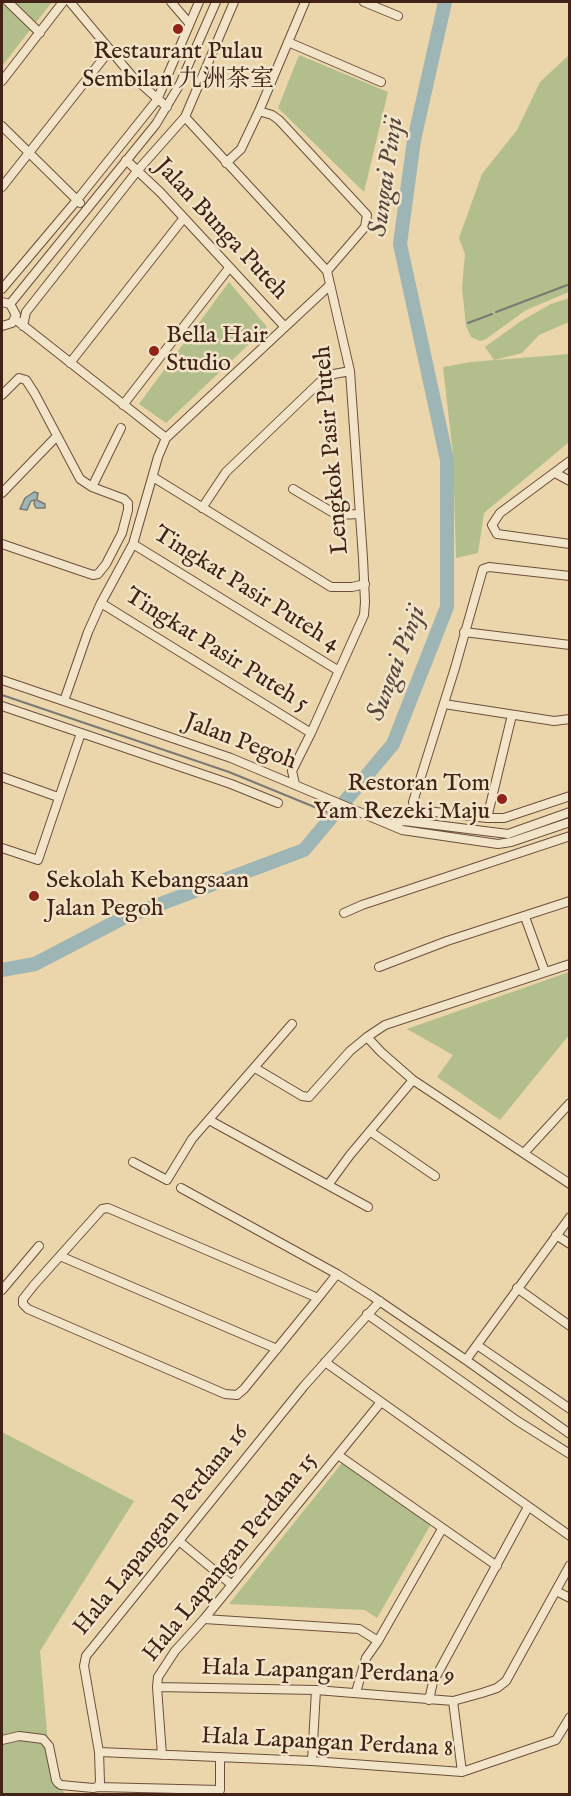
<!DOCTYPE html>
<html>
<head>
<meta charset="utf-8">
<style>
	body { margin:0 }
	#map { position:relative; width:571px; height:1796px; overflow:hidden; background:#ebd5aa; font-family:"IM FELL English",serif }
	canvas { display:block }
	.frame { position:absolute; inset:0; border:3px solid #422216; pointer-events:none }
</style>
</head>
<body>
<div id="map">
<canvas width="571" height="1796"></canvas>
<div class="frame"></div>
</div>
<script>
const ctx = document.querySelector('canvas').getContext('2d');
ctx.lineJoin = 'round';
function fill(path, color) { ctx.fillStyle = color; ctx.fill(path, 'evenodd'); }
const shape = rows => new Path2D(rows.map(r => 'M' + r).join(''));
function strokePath(path, color, width, dash) { ctx.strokeStyle = color; ctx.lineWidth = width; ctx.lineCap = dash ? 'butt' : 'round'; ctx.setLineDash(dash || []); ctx.stroke(path); }
function drawText(font, color, halo, rows, align = 'center') {
  ctx.font = font + ' "IM FELL English","Noto Serif SC",serif'; ctx.lineWidth = 5; ctx.setLineDash([]); ctx.textBaseline = 'middle'; ctx.strokeStyle = halo; ctx.fillStyle = color; for (const [text, x, y, turn = 0] of rows) {
    ctx.save(); ctx.translate(x, y); ctx.rotate((+turn || 0) * Math.PI / 180); ctx.textAlign = isNaN(turn) ? turn : align; if (halo) ctx.strokeText(text, 0, 0); ctx.fillText(text, 0, 0); ctx.restore();
  }
}
fill(shape([
	[2,2,52,2,2,66],
	[299,55,388,92,364,192,278,108],
	[569,55,569,292,526,310,486,339,480,341,471,337,466,326,462,288,465,254,459,238,482,174,517,130,540,82],
	[229,282,267,327,166,423,139,404],
	[569,298,569,322,539,335,522,353,494,360,485,347,521,321,551,304],
	[569,354,569,442,484,513,478,553,456,558,453,454,443,367,471,362],
	[569,972,569,1035,500,1120,437,1077,453,1055,407,1029],
	[2,1432,134,1501,40,1651,51,1779,66,1794,2,1794],
	[342,1463,431,1524,377,1618,365,1610,229,1604]
]), '#b2be8c');
const water = shape([
	[34,492,38,493,37,500,45,504,45,508,36,508,34,504,35,500,31,501,27,510,20,509,25,498,34,492]
]);
fill(water, '#9eb5b5');
strokePath(water, '#797a75', 1.5);
strokePath(shape([
	[496,312,570,284],
	[468,323,492,314],
	[2,695,229,772,334,815]
]), '#797a75', 2);
strokePath(shape([
	[2,970,35,964,123,918,304,850,393,744,447,607,447,460,400,244,414,140,445,2]
]), '#9eb5b5', 14);
const minor = shape([
	[8,2,40,33],
	[70,2,132,76,167,107],
	[171,2,189,23],
	[364,2,398,16],
	[288,42,381,82],
	[2,81,63,2],
	[259,111,272,115,279,120,367,215,365,227,327,271],
	[185,117,327,271,350,371,363,558,365,602,364,615,311,733,292,771,295,784],
	[2,126,80,203],
	[126,160,160,192,285,327],
	[226,163,241,149,259,111,305,2],
	[2,187,110,50],
	[2,289,77,200,157,100,199,2],
	[2,302,10,304,16,315,12,323,2,326],
	[10,304,156,124,180,84,216,2],
	[15,319,166,438],
	[23,326,26,312,138,170,185,117,234,2],
	[70,363,183,219],
	[2,395,19,378,26,380,35,394,80,479,92,487,124,499,128,503,128,510,122,533,106,564,98,574,93,575,78,570,2,544],
	[123,405,229,268],
	[570,461,500,513,492,525,497,534,570,544],
	[555,473,570,481],
	[153,477,331,587,352,587,365,584],
	[92,487,121,428],
	[293,489,337,515,360,514],
	[2,493,57,436],
	[202,508,226,472,321,381,334,374,350,371],
	[133,544,339,671],
	[570,576,489,567,483,569,455,668,413,802,414,807,418,810,487,818,504,818,570,796],
	[101,603,311,733],
	[464,632,570,645],
	[2,680,231,758,402,830,498,844,511,842,570,822],
	[64,701,88,632,101,603,133,544,158,457,166,438,330,285],
	[444,704,554,721,570,719],
	[2,706,231,784,278,803],
	[2,777,58,797],
	[487,818,512,715],
	[390,824,404,821,508,834,570,812],
	[2,848,38,860,81,733],
	[344,913,362,905,570,836],
	[525,917,545,972],
	[379,967,447,941,570,901],
	[367,1037,381,1052,413,1080,570,1184],
	[255,1068,302,1096,309,1097,350,1051,367,1037,385,1025,570,964],
	[209,1120,368,1207],
	[371,1132,435,1176],
	[524,1153,570,1103],
	[133,1162,167,1180,192,1139,292,1024],
	[328,1185,350,1155,413,1080],
	[181,1188,337,1274,372,1296,466,1360,570,1434],
	[556,1235,570,1244],
	[60,1256,277,1349],
	[517,1288,570,1326],
	[2,1290,39,1246],
	[318,1298,108,1208,102,1209,34,1285,23,1299,23,1304,28,1309,225,1394,237,1395,244,1389,297,1324,318,1298,337,1274],
	[367,1314,516,1420,570,1454],
	[477,1345,570,1409],
	[466,1360,570,1217],
	[325,1362,570,1536],
	[338,1455,497,1566],
	[179,1541,232,1585],
	[556,1591,570,1598],
	[204,1619,359,1629,378,1641],
	[157,1687,316,1690,453,1701,482,1693,497,1688,506,1681,570,1565],
	[356,1692,366,1658,378,1641,442,1529],
	[429,1700,433,1682,528,1507],
	[453,1701,462,1772],
	[2,1740,19,1736,43,1739,49,1746,56,1780,58,1783,61,1785,93,1788,98,1787,100,1782,99,1752,84,1666,86,1656,304,1386,380,1301],
	[99,1752,312,1761,462,1772,556,1740,570,1717],
	[162,1755,157,1687,158,1677,175,1651,204,1619,381,1402],
	[312,1761,316,1690],
	[98,1787,220,1790,220,1757]
]);
strokePath(minor, '#6c4f3b', 10);
strokePath(minor, '#f2e4c8', 8);
for (const [x, y, r, color] of [
	[178,29,6,"#8f2418"],
	[154,351,6,"#8f2418"],
	[502,799,6,"#8f2418"],
	[34,896,6,"#8f2418"]
]) { const dot = new Path2D(); dot.arc(x, y, r, 0, 2 * Math.PI); ctx.fillStyle = color; ctx.fill(dot); strokePath(dot, '#f2e4c8', 2); }
drawText('24px', '#422216', '#f2e4c8', [
	["Restaurant Pulau",178,53,"center"],
	["Sembilan 九洲茶室",178,81,"center"],
	["Bella Hair",166,337],
	["Studio",166,365],
	["Restoran Tom",490,785,"right"],
	["Yam Rezeki Maju",490,813,"right"],
	["Sekolah Kebangsaan",46,882],
	["Jalan Pegoh",46,910]
], 'left');
drawText('24px', '#422216', '#f2e4c8', [
	["Jalan Bunga Puteh",220,230,47],
	["Lengkok Pasir Puteh",333,450,-95],
	["Tingkat Pasir Puteh 4",246,590,32],
	["Tingkat Pasir Puteh 5",216,651,32],
	["Jalan Pegoh",240,743,21],
	["Hala Lapangan Perdana 16",162,1531,-51],
	["Hala Lapangan Perdana 15",231,1558,-51],
	["Hala Lapangan Perdana 9",328,1673,2],
	["Hala Lapangan Perdana 8",327,1744,3]
]);
drawText('italic 26px', '#59473e', '#f2e4c8', [
	["Sungai Pinji",388,177,-82],
	["Sungai Pinji",398,664,-69]
]);
</script>
</body>
</html>
